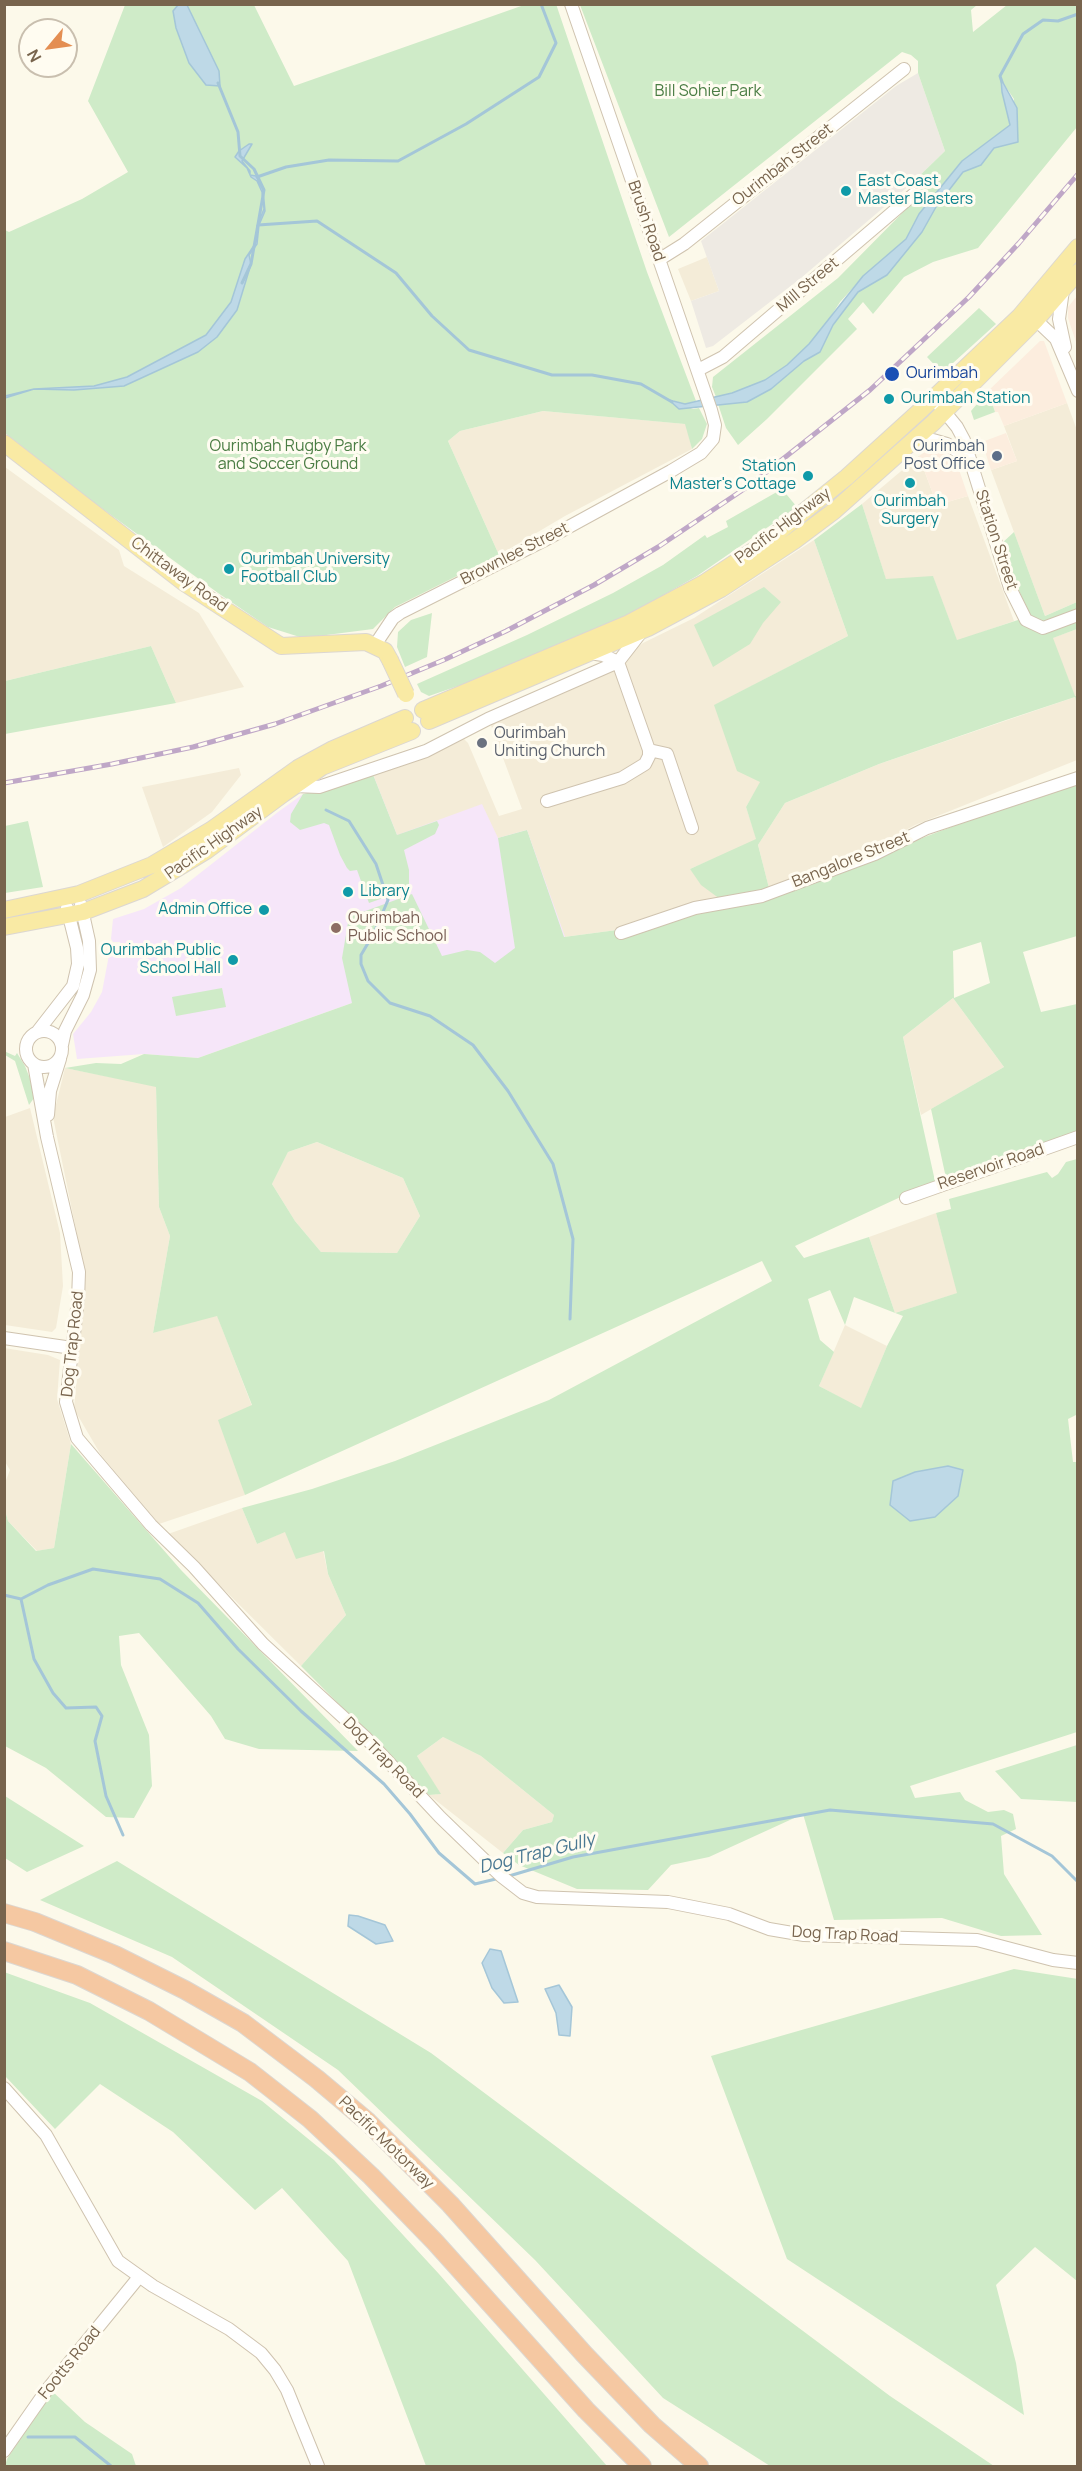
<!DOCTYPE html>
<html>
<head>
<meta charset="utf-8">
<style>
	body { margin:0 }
	#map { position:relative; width:1082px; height:2471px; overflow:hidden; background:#fcf9ea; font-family:Manrope,sans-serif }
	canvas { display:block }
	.frame { position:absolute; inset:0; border:6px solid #78644d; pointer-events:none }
	.north { position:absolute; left:18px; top:18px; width:60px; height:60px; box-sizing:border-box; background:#fffcf1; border:2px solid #c9bfaf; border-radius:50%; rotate:241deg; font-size:16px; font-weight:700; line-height:24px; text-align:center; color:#78644d }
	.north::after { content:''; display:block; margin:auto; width:21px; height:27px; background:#e48e52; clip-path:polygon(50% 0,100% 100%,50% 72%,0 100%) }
</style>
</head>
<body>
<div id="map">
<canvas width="1082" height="2471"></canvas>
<div class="frame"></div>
<div class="north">N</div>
</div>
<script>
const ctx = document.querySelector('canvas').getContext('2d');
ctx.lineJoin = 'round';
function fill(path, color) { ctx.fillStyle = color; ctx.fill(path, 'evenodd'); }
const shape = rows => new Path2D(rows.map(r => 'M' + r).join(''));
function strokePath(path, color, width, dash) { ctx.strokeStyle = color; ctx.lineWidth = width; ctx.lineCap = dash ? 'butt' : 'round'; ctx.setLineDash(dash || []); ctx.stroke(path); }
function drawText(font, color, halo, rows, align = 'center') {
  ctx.font = font + ' Manrope,sans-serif'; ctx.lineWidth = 6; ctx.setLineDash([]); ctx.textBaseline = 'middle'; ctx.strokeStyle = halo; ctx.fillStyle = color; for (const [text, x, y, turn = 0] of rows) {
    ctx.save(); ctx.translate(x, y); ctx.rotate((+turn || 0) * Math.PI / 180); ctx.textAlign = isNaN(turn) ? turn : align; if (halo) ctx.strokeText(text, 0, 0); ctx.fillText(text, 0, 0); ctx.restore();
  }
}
fill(shape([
	[707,257,719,291,691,301,678,269],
	[1067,403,1078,433,1077,602,1045,616,991,470,1017,461,1004,426],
	[543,411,686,424,692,449,565,516,499,555,448,441,460,431],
	[919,456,937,505,968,496,1014,621,957,641,933,577,886,580,862,504],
	[5,467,119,550,124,566,199,613,244,687,176,703,151,646,5,681],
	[814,540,848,636,715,705,761,782,746,807,757,840,690,869,720,899,617,930,564,937,527,830,498,838,397,835,372,772,462,737,468,743,499,816,522,809,490,723,612,668,643,643,694,618],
	[1077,629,1078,696,1075,697,1078,704,1077,760,915,825,866,852,769,888,758,845,785,803,879,764,1075,697,1052,638],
	[239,768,241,775,212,812,163,847,142,787],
	[953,998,1004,1067,921,1115,903,1037],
	[65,1068,156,1086,159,1207,170,1236,153,1333,217,1315,252,1406,243,1486,245,1495,159,1524,101,1455,74,1409,85,1274,53,1117],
	[30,1108,60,1233,63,1286,56,1328,52,1332,5,1325,5,1117],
	[317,1142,403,1178,420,1216,397,1253,321,1252,295,1221,272,1184,288,1152],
	[936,1213,958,1293,895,1313,869,1237],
	[845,1325,887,1346,861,1409,819,1386],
	[4,1348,48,1355,60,1360,57,1399,71,1444,54,1548,37,1551,8,1521,5,1510,5,1483,10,1470,4,1460],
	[242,1508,257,1544,286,1531,323,1550,328,1574,346,1615,301,1666,168,1534],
	[443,1737,481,1756,554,1815,552,1822,523,1830,503,1853,429,1795,440,1794,417,1756]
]), '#f4ecd8');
fill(shape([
	[1077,296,1077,345,1068,318,1068,307],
	[1040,341,1044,341,1067,403,1004,426,998,412,995,412,988,391],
	[1006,433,1017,461,991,470,982,442],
	[932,447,936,447,954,455,968,496,937,505,919,456]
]), '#fcedde');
fill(shape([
	[918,73,945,151,911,184,801,278,713,346,706,348,691,301,719,291,701,241,896,86]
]), '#eeeae3');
fill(shape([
	[372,772,397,835,482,804,498,838,527,830,598,1029,352,1003,198,1058,144,1054,77,1059,73,1034,91,1012,102,992,109,955,120,952,120,942,113,942,111,939,113,919,144,909,181,888,278,812,303,794,321,790]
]), '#f6e6f9');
fill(shape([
	[556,4,647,272,696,401,685,404,671,400,693,409,699,408,707,424,702,439,692,449,685,424,543,411,460,431,448,441,499,555,395,607,373,629,303,638,268,627,218,593,85,496,5,433,5,398,23,392,5,396,5,230,9,232,82,199,128,172,88,101,125,5,254,5,294,86,524,5],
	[580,5,977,5,971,10,973,32,1007,5,1077,5,1077,127,978,248,933,262,904,277,873,314,863,302,848,319,857,329,767,419,738,445,726,428,718,404,771,389,804,361,820,352,833,325,862,278,840,302,826,324,809,344,787,365,765,380,732,393,716,397,712,387,713,377,838,278,919,196,911,184,945,151,918,73,918,61,911,55,902,52,669,237],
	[1001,80,1014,99,1011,124,1002,92],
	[979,308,996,324,942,373,927,357],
	[988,391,995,412,974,420,971,411],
	[782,489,797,507,697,576,625,617,484,677,429,696,421,692,417,684,527,635,613,593,663,565,705,535,707,538,728,527,726,521],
	[862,504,886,579,933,576,957,640,1021,619,1035,631,1077,619,1077,629,1053,638,1075,696,1077,696,1077,704,1075,697,1006,720,879,764,785,803,758,845,769,888,720,899,701,885,690,869,756,839,746,807,760,782,737,771,714,705,848,636,814,540],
	[1014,532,1045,616,1077,602,1077,609,1042,624,1029,616,1001,544],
	[764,587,781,602,763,623,750,644,713,667,694,625],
	[432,613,427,657,405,667,397,647,398,632,411,620],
	[151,646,176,703,5,734,5,681],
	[372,772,397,835,437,821,439,825,435,834,404,850,409,870,409,889,369,903,357,870,350,871,347,868,340,855,329,825,324,823,300,830,290,822,291,814,303,794,321,790],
	[1077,779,1077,936,1023,952,1041,1012,1077,1004,1077,1132,946,1178,931,1109,1004,1067,953,998,903,1037,935,1181,795,1246,804,1258,869,1237,895,1313,957,1293,936,1213,951,1209,949,1199,1047,1172,1052,1178,1058,1174,1066,1162,1077,1159,1078,1414,1068,1419,1073,1462,1078,1462,1077,1732,910,1786,915,1798,960,1792,965,1800,988,1812,1004,1810,1013,1814,1016,1829,1001,1836,1004,1874,1042,1935,1001,1936,942,1918,834,1920,803,1814,709,1857,671,1865,648,1890,577,1889,519,1865,503,1853,523,1830,552,1822,554,1815,481,1756,443,1737,417,1756,441,1794,429,1795,301,1666,346,1615,328,1574,324,1551,296,1559,285,1532,257,1544,242,1508,312,1489,395,1461,549,1400,772,1281,762,1261,245,1495,218,1420,252,1405,217,1316,153,1333,170,1236,159,1207,156,1087,65,1068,96,1063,121,1064,144,1054,198,1058,352,1003,342,958,349,917,412,894,442,956,467,950,480,952,495,963,515,948,498,838,527,830,564,937,617,930,698,913,833,872],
	[981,942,990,983,954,998,953,951],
	[317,1142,403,1178,420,1216,397,1253,321,1252,295,1221,272,1184,288,1152],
	[830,1290,845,1325,854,1297,903,1316,887,1346,861,1408,819,1386,834,1352,820,1340,808,1299],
	[28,821,43,887,5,893,5,826],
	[222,988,226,1007,176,1016,172,997],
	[4,1051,15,1056,17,1053,25,1066,34,1089,34,1098,29,1105,15,1061,5,1055],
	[71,1444,181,1570,358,1751,259,1749,225,1739,211,1716,139,1633,119,1636,121,1665,149,1735,152,1786,134,1818,106,1817,46,1768,5,1746,5,1510,8,1521,36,1551,54,1548],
	[1077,1745,1077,1802,1021,1799,995,1771],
	[4,1796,5,1796,84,1846,27,1872,5,1858],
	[117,1861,431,2053,890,2396,994,2466,770,2466,663,2398,535,2260,338,2070,172,1957,40,1900],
	[1014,1969,1078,1979,1077,2281,1035,2247,996,2285,1016,2363,1024,2415,787,2259,711,2056],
	[4,1972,90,2003,262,2101,334,2160,439,2274,607,2466,426,2466,348,2261,282,2188,255,2210,173,2132,100,2084,55,2129,5,2076],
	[52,2391,85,2422,132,2454,136,2466,5,2466,7,2459]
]), '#cfebc8');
const water = shape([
	[178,5,187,5,219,71,220,86,206,85,189,63,176,28,173,11,178,5],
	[1001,79,1017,108,1018,142,994,148,981,165,963,172,936,207,922,232,887,275,858,292,833,325,820,352,804,361,771,389,747,402,679,409,669,400,685,404,732,393,765,380,787,365,809,344,863,276,906,239,919,214,962,161,1010,125,1002,92,1001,79],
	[249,144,252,144,242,161,250,171,250,175,256,176,263,190,265,211,259,225,257,244,249,255,251,264,237,310,217,337,198,352,124,386,74,390,34,389,5,398,5,396,34,389,94,386,127,377,206,335,231,302,245,259,255,244,258,233,257,226,264,209,262,192,257,181,251,177,247,168,235,157,239,151,249,144],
	[948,1466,963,1470,958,1496,935,1517,910,1521,890,1505,893,1481,915,1472,948,1466],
	[349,1915,358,1916,385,1925,393,1941,376,1944,348,1926,349,1915],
	[490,1949,501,1951,518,2002,504,2003,492,1988,482,1963,490,1949],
	[559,1985,572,2007,570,2036,559,2035,556,2013,545,1989,559,1985]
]);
fill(water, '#bed9e7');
strokePath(water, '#a4c6d8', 1.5);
strokePath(shape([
	[1002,82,1000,76,1023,34,1043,20,1058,21,1078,14],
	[218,83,238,132,240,156,254,169,264,190,251,264,242,283],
	[257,177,286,167,329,160,398,161,466,124,539,77,556,43,541,4],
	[258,225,317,221,396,273,432,316,469,350,552,375,592,375,641,384,672,402],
	[326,810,349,821,376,864,388,900,374,933,361,955,361,964,368,981,390,1003,430,1016,473,1045,508,1091,553,1164,573,1239,570,1319],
	[4,1595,21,1599,48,1585,93,1569,160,1579,198,1603,238,1649,301,1711,384,1784,410,1814,439,1853,475,1884,500,1878],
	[21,1599,34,1659,53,1693,66,1708,96,1707,102,1716,95,1741,106,1796,123,1835],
	[509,1876,573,1857,830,1810,993,1824,1052,1856,1078,1882],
	[28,2437,75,2437,111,2466]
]), '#a4c6d8', 3);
const minor = shape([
	[660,259,684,244,904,69],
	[1063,290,1059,319,1065,347],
	[1036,320,1056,339,1078,391],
	[698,370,723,357,914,194],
	[939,405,957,427,964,440,1010,588,1026,620,1043,628,1078,615],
	[913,441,933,440,947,444,971,461],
	[375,645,393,618,400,613,543,541,671,471,701,453,713,439,715,425,711,410,571,4],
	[618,662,639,635],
	[649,750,667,754,692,828],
	[294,786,319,787,426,751,488,719,618,662],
	[547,801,622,778,645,764,649,756,649,750,618,662,603,655,589,653],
	[621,933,695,908,762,896,875,854,927,828,1078,778],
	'26 1049a18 18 0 1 1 36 0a18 18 0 1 1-36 0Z',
	[38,1031,73,986,78,964,77,948,67,908],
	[62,1045,65,1031,83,995,90,970,89,941,81,905],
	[34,1064,47,1137,79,1272,78,1300,66,1402,77,1438,151,1525,194,1567,263,1644,366,1738,440,1817,501,1876,523,1893,537,1897,668,1902,729,1914,769,1929,804,1935,977,1940,1053,1960,1078,1963],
	[48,1115,50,1091,60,1059],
	[906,1198,1078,1137],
	[4,1338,72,1348],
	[4,2088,46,2135,118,2261,153,2286,229,2329,261,2353,275,2370,287,2390,318,2466],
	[4,2451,46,2391,139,2277]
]);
const major = shape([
	[4,443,183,582,281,646,366,642,385,651,390,660],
	[423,710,629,623,704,583,765,543,847,477,922,409,1020,316,1078,247],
	[429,721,648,628,721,589,794,541,834,511,934,422,1036,320,1078,272],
	[4,910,79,894,152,865,211,830,298,768,333,749,405,718],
	[4,927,83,912,143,889,206,851,283,794,322,767,412,731]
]);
const highway = shape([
	[4,1913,35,1922,115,1955,185,1990,243,2023,317,2079,368,2122,450,2204,584,2354,652,2425,699,2466],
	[4,1951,77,1975,149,2011,250,2072,310,2119,371,2176,435,2242,586,2410,642,2466]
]);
strokePath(minor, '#cfc3af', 14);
strokePath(major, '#dcd7d1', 18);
strokePath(highway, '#dcd7d1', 20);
strokePath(minor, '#fff', 12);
strokePath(major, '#f9eaa4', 16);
strokePath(highway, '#f5c8a2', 18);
const rail = shape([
	[4,783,112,764,193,747,275,724,381,686,446,659,506,631,594,585,658,547,750,485,870,390,969,297,1019,243,1078,174]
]);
strokePath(rail, '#bfa7c7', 5);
strokePath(rail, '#fffcf1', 3, [9]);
const majorBridge = shape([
	[390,660,406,694]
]);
strokePath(majorBridge, '#dcd7d1', 18, []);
strokePath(majorBridge, '#f9eaa4', 16);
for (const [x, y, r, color] of [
	[846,191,6,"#0f9aa8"],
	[892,374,8,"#1a4fb4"],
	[889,399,6,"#0f9aa8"],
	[997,456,6,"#5c6f8a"],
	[808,476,6,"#0f9aa8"],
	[910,483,6,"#0f9aa8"],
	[229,569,6,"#0f9aa8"],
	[482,743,6,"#6b7280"],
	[348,892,6,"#0f9aa8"],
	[264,910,6,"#0f9aa8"],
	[336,928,6,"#8d6e63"],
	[233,960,6,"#0f9aa8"]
]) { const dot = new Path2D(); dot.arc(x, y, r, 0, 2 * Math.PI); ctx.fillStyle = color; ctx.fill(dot); strokePath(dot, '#fffcf1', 2); }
drawText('16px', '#4b7d44', '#fffcf1', [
	["Bill Sohier Park",708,92],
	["Ourimbah Rugby Park",288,447],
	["and Soccer Ground",288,465]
]);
drawText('16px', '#78644d', '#fffcf1', [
	["Ourimbah Street",783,165,-38],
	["Brush Road",646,221,71],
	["Mill Street",808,285,-40],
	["Pacific Highway",783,526,-37],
	["Station Street",996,540,72],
	["Brownlee Street",515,554,-27],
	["Chittaway Road",179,575,36],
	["Pacific Highway",214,843,-35],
	["Bangalore Street",851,860,-22],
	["Reservoir Road",991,1167,-19],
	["Dog Trap Road",73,1344,-84],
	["Dog Trap Road",383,1758,45],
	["Dog Trap Road",845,1935,3],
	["Pacific Motorway",386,2143,44],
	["Footts Road",70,2363,-51]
]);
drawText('16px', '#0d838f', '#fffcf1', [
	["East Coast",858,182],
	["Master Blasters",858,200],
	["Ourimbah Station",901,399],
	["Station",796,467,"right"],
	["Master's Cottage",796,485,"right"],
	["Ourimbah",910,502,"center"],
	["Surgery",910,520,"center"],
	["Ourimbah University",241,560],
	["Football Club",241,578],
	["Library",360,892],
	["Admin Office",252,910,"right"],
	["Ourimbah Public",221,951,"right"],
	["School Hall",221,969,"right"]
], 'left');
drawText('16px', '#164399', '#fffcf1', [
	["Ourimbah",906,374]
], 'left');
drawText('16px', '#4e5e75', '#fffcf1', [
	["Ourimbah",985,447],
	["Post Office",985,465]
], 'right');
drawText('16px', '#5b616d', '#fffcf1', [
	["Ourimbah",494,734],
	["Uniting Church",494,752]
], 'left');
drawText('16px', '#785e54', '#fffcf1', [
	["Ourimbah",348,919],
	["Public School",348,937]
], 'left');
drawText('italic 18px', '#4a7892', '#fffcf1', [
	["Dog Trap Gully",537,1854,-14]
]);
</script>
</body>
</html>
